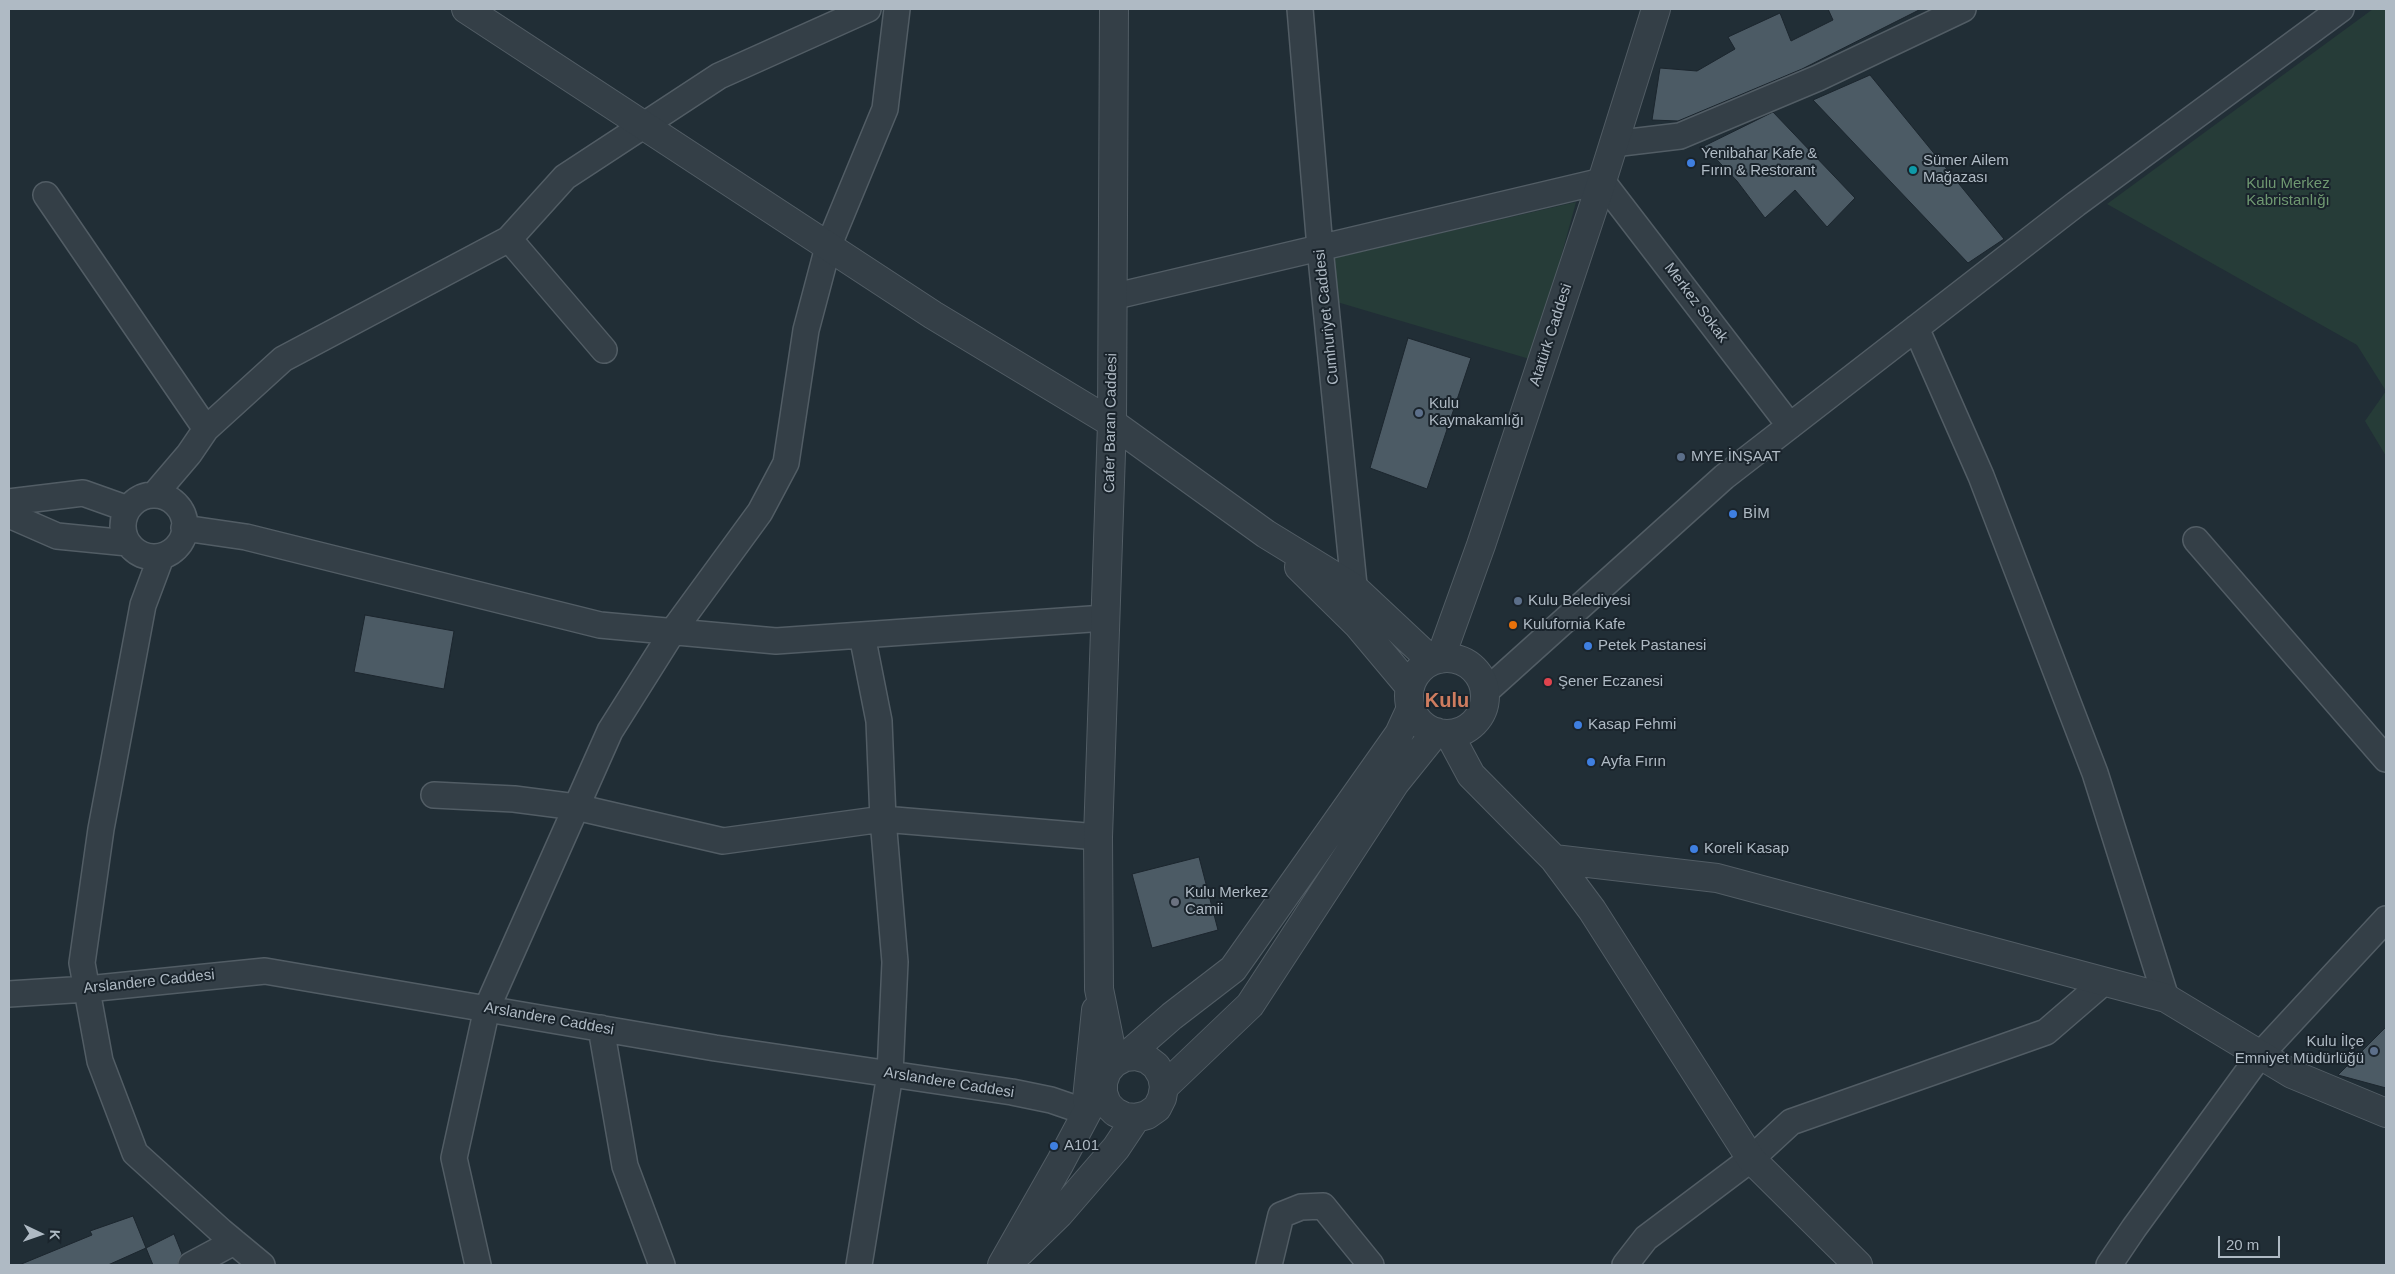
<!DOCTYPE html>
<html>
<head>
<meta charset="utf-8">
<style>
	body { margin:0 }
	#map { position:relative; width:2395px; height:1274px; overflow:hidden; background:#212e36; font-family:Helvetica,sans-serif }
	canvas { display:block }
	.frame { position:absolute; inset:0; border:10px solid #afbac4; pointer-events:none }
	.north { position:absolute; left:15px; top:1209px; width:50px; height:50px; -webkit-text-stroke:4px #1a242c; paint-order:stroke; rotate:93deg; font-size:14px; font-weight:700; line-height:20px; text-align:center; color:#afbac4 }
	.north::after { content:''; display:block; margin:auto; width:18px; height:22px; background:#afbac4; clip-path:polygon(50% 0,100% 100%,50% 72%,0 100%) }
	.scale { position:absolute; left:2218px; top:1236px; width:62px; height:22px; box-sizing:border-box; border:2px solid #afbac4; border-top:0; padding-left:6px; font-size:15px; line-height:18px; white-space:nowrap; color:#afbac4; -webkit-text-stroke:4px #1a242c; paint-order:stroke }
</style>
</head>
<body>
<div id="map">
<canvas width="2395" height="1274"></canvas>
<div class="frame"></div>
<div class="north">K</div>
<div class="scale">20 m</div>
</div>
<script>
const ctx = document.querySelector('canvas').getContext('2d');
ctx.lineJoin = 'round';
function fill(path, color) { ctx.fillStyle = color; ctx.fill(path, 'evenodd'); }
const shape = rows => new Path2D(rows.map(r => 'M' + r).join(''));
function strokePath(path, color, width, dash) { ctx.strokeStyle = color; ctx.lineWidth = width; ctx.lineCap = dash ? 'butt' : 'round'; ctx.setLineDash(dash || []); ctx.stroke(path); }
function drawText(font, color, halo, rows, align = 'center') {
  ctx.font = font + ' Helvetica,sans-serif'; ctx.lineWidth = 4; ctx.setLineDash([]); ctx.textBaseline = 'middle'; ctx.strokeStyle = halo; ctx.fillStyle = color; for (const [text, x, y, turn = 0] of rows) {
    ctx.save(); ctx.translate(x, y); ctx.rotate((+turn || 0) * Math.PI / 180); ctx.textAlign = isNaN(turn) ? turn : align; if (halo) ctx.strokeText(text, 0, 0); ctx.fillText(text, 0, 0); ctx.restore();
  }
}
fill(shape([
	[2373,9,2386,9,2386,456,2365,421,2386,391,2357,345,2107,204],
	[1576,202,1533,360,1337,302,1334,258]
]), '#263c38');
const building = shape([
	[1828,9,1921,9,1802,69,1678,121,1652,120,1660,68,1697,71,1735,49,1728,37,1780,13,1791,41,1833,20,1828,9],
	[1870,75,2004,239,1968,263,1813,100,1870,75],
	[1773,112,1855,198,1827,227,1795,190,1765,218,1737,181,1704,146,1773,112],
	[1408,338,1471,358,1427,489,1370,468,1408,338],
	[365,615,454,631,444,689,354,672,365,615],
	[1199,857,1218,930,1152,948,1132,874,1199,857],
	[2386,1027,2386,1088,2338,1075,2386,1027],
	[133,1216,146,1248,108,1265,19,1265,92,1235,90,1231,133,1216],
	[174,1234,182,1254,177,1265,153,1265,146,1248,174,1234]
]);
fill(building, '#4c5b65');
strokePath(building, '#1c262e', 1);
const minor = shape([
	[1300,9,1320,248,1356,605],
	[1613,144,1680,136,1818,78,1963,9],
	[46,195,206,429],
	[509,239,604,350],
	[1112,297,1602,181,1790,426],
	[1916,328,1981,476,2095,773,2166,998],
	[154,495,189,454,206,429,283,359,509,239,565,177,719,76,868,9],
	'123 526a31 31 0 1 1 62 0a31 31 0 1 1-62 0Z',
	[9,502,83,493,128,509],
	[9,515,57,536,128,543],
	[184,528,246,537,600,625,776,641,1105,618],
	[2196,540,2386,759],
	[161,557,143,605,101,829,82,963,100,1061,135,1153,221,1231,262,1265],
	[1484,693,1724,477,2076,204,2341,9],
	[434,795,514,799,576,807,723,841,883,819,1098,837],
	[9,994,87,989,265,971,715,1048,1012,1092,1051,1100,1086,1112],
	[601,1028,625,1166,662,1265],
	[191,1265,234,1242],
	[478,1265,454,1158,487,1008,610,731,673,631,760,512,786,463,806,330,828,247,885,109,897,9],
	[859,1265,890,1074,895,962,883,819,879,721,862,635],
	[1269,1265,1281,1215,1301,1207,1323,1206,1371,1265],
	[1625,1265,1646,1238,1751,1159,1791,1122,2046,1032,2104,982],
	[2109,1265,2134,1228,2260,1055,2386,919]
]);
const tertiary = shape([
	[466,9,933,315,1112,423,1266,534,1354,588,1432,661],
	[1114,9,1112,423,1098,837,1099,989,1114,1063],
	[1299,567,1358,625,1410,687],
	'1409 696a38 38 0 1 1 76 0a38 38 0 1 1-76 0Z',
	[1440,659,1481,545,1602,181,1656,9],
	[1449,734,1471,775,1554,859,1592,910,1751,1159,1858,1265],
	[1554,859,1717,878,2166,998,2292,1074,2386,1113],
	[1125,1057,1172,1016,1233,969,1399,734,1411,708],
	[1164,1087,1162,1076,1156,1066,1147,1059,1136,1056,1125,1057,1114,1063,1107,1071,1103,1082,1103,1093,1107,1104,1115,1112,1125,1117,1136,1118,1147,1115,1157,1108,1162,1098,1164,1087,1250,1005,1395,783,1436,732],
	[1087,1099,1096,1010],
	[1020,1252,1059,1214,1116,1148,1136,1118],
	[1002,1265,1060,1163,1103,1082]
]);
strokePath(minor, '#525d65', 28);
strokePath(tertiary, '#525d65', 30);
strokePath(minor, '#343f47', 25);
strokePath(tertiary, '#343f47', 28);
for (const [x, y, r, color] of [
	[1691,163,5,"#3f7fe0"],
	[1913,170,5,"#0f9aa8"],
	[1419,413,5,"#5c6f8a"],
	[1681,457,5,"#5c6f8a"],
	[1733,514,5,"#3f7fe0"],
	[1518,601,5,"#5c6f8a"],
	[1513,625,5,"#e8710a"],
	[1588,646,5,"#3f7fe0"],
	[1548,682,5,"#e0444e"],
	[1578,725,5,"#3f7fe0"],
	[1591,762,5,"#3f7fe0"],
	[1694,849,5,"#3f7fe0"],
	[1175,902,5,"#6b7280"],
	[2374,1051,5,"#5c6f8a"],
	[1054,1146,5,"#3f7fe0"]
]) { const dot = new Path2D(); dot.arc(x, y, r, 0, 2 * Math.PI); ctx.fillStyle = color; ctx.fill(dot); strokePath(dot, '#1a242c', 2); }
drawText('15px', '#afbac4', '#1a242c', [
	["Yenibahar Kafe &",1701,154],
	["Fırın & Restorant",1701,171],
	["Sümer Ailem",1923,161],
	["Mağazası",1923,178],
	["Kulu",1429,404],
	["Kaymakamlığı",1429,421],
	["MYE İNŞAAT",1691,457],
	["BİM",1743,514],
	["Kulu Belediyesi",1528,601],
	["Kulufornia Kafe",1523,625],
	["Petek Pastanesi",1598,646],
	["Şener Eczanesi",1558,682],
	["Kasap Fehmi",1588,725],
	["Ayfa Fırın",1601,762],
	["Koreli Kasap",1704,849],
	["Kulu Merkez",1185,893],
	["Camii",1185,910],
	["Kulu İlçe",2364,1042,"right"],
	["Emniyet Müdürlüğü",2364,1059,"right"],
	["A101",1064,1146]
], 'left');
drawText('15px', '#6f9871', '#1a242c', [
	["Kulu Merkez",2288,184],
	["Kabristanlığı",2288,201]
]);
drawText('15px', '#afbac4', '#1a242c', [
	["Merkez Sokak",1696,303,53],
	["Cumhuriyet Caddesi",1327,317,-96],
	["Atatürk Caddesi",1551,335,-72],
	["Cafer Baran Caddesi",1111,423,-89],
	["Arslandere Caddesi",149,982,-6],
	["Arslandere Caddesi",549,1019,10],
	["Arslandere Caddesi",949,1083,9]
]);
drawText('bold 20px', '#ce7c5f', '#1a242c', [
	["Kulu",1447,701]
]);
</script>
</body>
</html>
